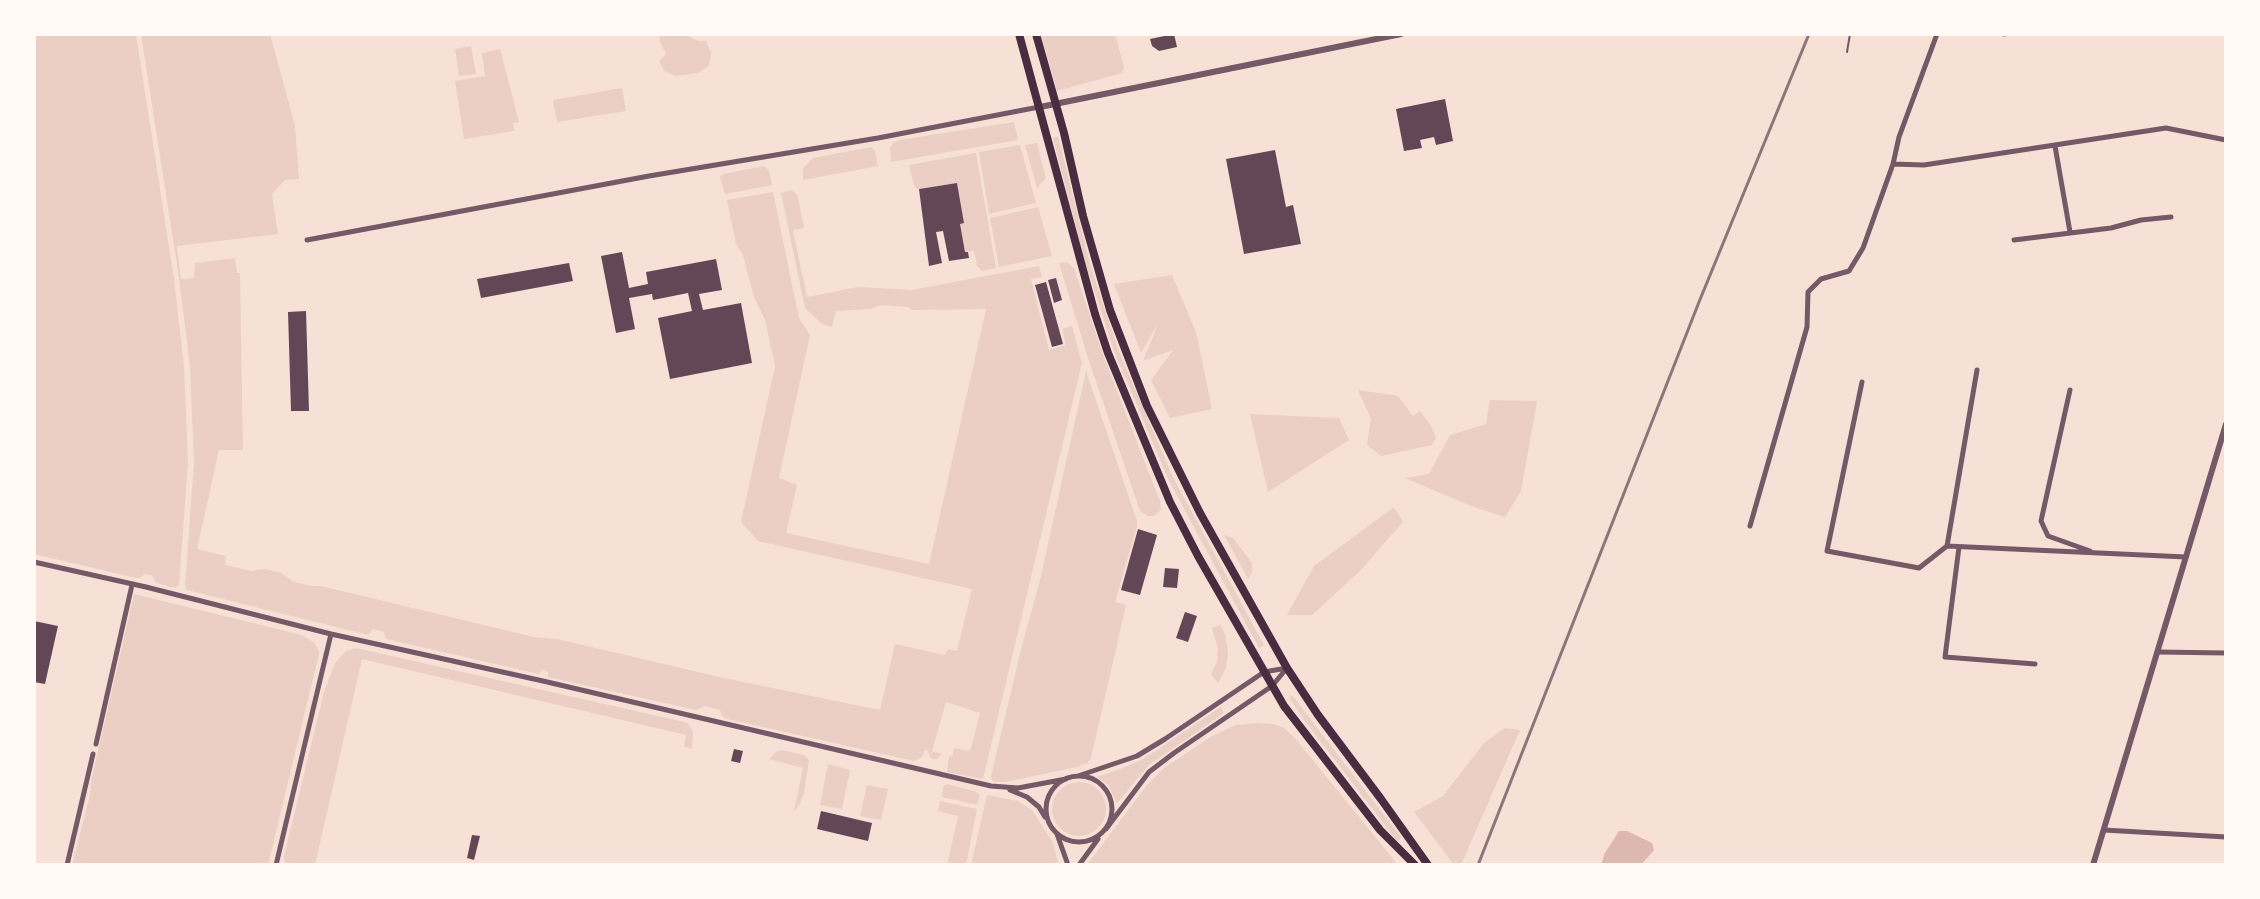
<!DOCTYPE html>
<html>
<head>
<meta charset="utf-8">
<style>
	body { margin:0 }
	#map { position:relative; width:2260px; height:899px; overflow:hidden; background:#f7e1d7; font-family:"PT Serif",serif }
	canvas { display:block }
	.frame { position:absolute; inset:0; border:36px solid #fffaf5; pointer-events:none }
</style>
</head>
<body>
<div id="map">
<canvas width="2260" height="899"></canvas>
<div class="frame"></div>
</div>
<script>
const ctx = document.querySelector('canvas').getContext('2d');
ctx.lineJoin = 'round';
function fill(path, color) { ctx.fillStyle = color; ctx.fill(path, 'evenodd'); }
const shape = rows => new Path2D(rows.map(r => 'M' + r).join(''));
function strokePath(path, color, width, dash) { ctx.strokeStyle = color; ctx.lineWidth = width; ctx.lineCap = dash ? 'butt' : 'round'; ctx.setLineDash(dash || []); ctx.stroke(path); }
fill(shape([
	[34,34,136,34,174,279,184,367,188,463,179,585,175,588,156,583,152,575,144,574,140,578,136,578,34,554],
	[141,34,270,34,295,126,299,179,285,180,272,194,278,234,177,246,181,279,194,278,195,263,235,258,237,273,240,273,243,450,219,450,197,549,226,556,225,565,251,571,265,569,281,573,294,582,312,586,321,586,534,637,557,639,724,678,880,710,895,644,945,655,948,649,957,651,972,589,758,541,741,522,775,366,765,320,754,297,743,255,736,244,727,200,773,192,799,318,810,335,779,478,797,485,786,533,929,564,986,309,912,310,907,307,882,305,869,309,836,311,832,327,822,324,805,308,781,193,791,190,797,194,804,228,793,230,807,297,858,287,912,290,1039,266,1042,277,1031,279,1049,350,1066,345,1062,329,1072,326,1082,363,983,779,947,772,949,756,952,757,954,748,970,751,980,713,946,702,932,751,942,754,937,759,933,759,930,757,928,751,925,750,922,757,914,761,727,719,722,716,720,710,705,706,696,710,548,677,548,672,542,670,539,674,386,639,384,632,373,629,368,635,187,590,185,585,194,463,190,366,179,278],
	[659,34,688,34,688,36,698,41,706,41,711,52,709,66,698,73,675,76,664,71,659,61,666,54,660,42],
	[1041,34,1115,34,1124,67,1122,73,1057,91],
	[471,46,476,74,459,76,455,49],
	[500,49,519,122,513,123,514,131,464,139,455,81,485,76,482,53],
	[622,88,626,111,557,122,553,100],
	[1014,122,1018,140,891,162,890,148,893,143,899,140],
	[1058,136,1090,264,1118,349,1173,477,1264,645,1259,648,1168,479,1114,351,1086,265,1053,138],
	[1037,143,1046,178,1037,188,1025,145],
	[1020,145,1036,203,989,214,979,152],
	[872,147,875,151,878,166,803,180,803,168,813,158],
	[976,153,996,268,982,271,977,266,974,251,965,252,960,224,964,222,957,183,917,189,914,186,909,165],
	[764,166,769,170,772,185,725,194,720,177,723,174],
	[1038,207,1052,256,999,267,990,218],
	[1067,262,1074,268,1103,355,1160,501,1161,510,1154,516,1148,516,1140,511,1088,358,1059,263],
	[1172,275,1196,332,1212,409,1170,418,1151,380,1173,350,1143,361,1158,324,1141,353,1114,284],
	[1086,371,1137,521,1137,527,1115,602,1126,605,1091,758,1088,763,1077,767,1005,782,996,782,992,780,991,776,1022,645,1041,576],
	[1358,390,1398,396,1413,416,1420,411,1431,426,1436,437,1432,445,1381,456,1367,445,1371,419],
	[1490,400,1537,401,1521,491,1505,517,1471,506,1405,478,1429,474,1450,435,1486,424],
	[1250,414,1339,418,1349,440,1268,492],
	[1394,507,1403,522,1359,572,1312,615,1287,615,1314,566],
	[1224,535,1233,538,1252,563,1252,572,1248,579],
	[134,594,302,635,315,643,318,649,319,654,268,865,72,865,90,795,91,782],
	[1220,625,1225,634,1228,653,1226,668,1218,683,1211,674,1217,662,1218,649,1212,628],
	[356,648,680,721,687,723,693,732,692,749,684,747,686,735,362,659,315,865,287,865,284,860,284,856,324,692,335,663,346,651],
	[1292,695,1401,837,1400,840,1397,841,1307,724,1290,699,1290,697],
	[1221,707,1224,713,1148,766,1117,803,1108,785,1097,777,1120,769,1143,759],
	[1256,723,1273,724,1284,728,1295,738,1398,865,1087,865,1147,785,1164,768,1212,736,1236,725],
	[1505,728,1520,730,1461,865,1454,865,1414,812,1443,796,1484,743],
	[782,750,804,755,809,760,804,793,800,803,794,812,803,768,769,759,776,752],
	[828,764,850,770,842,809,820,805],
	'1052 809a27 27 0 1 1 54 0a27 27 0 1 1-54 0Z',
	[947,784,977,792,980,795,977,805,942,797,943,787],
	[867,785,888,789,881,820,860,816],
	[987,795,1018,801,1032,810,1052,841,1059,865,971,865],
	[940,801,977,809,966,865,947,865,958,816,938,811]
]), '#ebcfc5');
fill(shape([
	[1619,831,1627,831,1652,843,1654,850,1641,865,1601,865,1605,853]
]), '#dcb8b0');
fill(shape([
	[1174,34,1177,47,1159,51,1152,46,1150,39],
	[1445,99,1453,141,1436,145,1434,137,1420,140,1422,148,1404,151,1396,109],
	[1275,150,1286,207,1293,205,1301,244,1244,254,1226,159],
	[957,183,964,223,960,224,965,252,968,252,969,258,949,261,943,231,936,232,942,263,929,266,919,189],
	[622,252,629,288,648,284,646,272,716,259,722,290,699,294,703,310,741,303,752,363,670,379,658,318,692,311,688,293,653,300,652,294,629,298,635,329,616,333,601,256],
	[569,263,573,281,481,298,477,279],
	[1056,278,1062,300,1054,303,1048,280],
	[1046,282,1063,344,1052,347,1035,285],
	[306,311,309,411,291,411,288,312],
	[1138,529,1157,535,1140,595,1121,590],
	[1165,568,1179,569,1177,588,1163,587],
	[1185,612,1197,616,1188,642,1176,638],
	[34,621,58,626,45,684,34,682],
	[734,749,743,751,740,763,731,761],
	[821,811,872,823,868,841,817,829],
	[472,835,480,836,474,860,467,858]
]), '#644757');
strokePath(shape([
	[1847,52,1850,34]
]), '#755966', 2);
strokePath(shape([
	[2004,34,2005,34],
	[2055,146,2070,232],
	[1893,164,1924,165,2166,128,2226,140],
	[307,240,649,176,878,138,1039,107],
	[2014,240,2111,228,2141,220,2171,217],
	[1862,382,1827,551,1919,568,1947,546,2186,557],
	[2070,390,2041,521,2048,536,2090,551],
	[1750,526,1807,327,1808,292,1821,279,1849,271,1863,248,1893,164,1899,137,1937,34],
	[1947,546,1977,370],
	[1959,547,1945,657,2035,664],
	[34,562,146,587,331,634,543,681,991,786,1018,788,1066,779],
	[2158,652,2226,653],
	[96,744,132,585],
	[1078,776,1137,756,1165,739,1264,672,1287,668],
	'1046 809a33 33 0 1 1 66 0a33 33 0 1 1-66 0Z',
	[1010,790,1027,797,1039,807,1045,817],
	[1106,829,1149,772,1174,753,1272,686,1287,668],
	[2104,830,2226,837],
	[1057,834,1068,865],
	[67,865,93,754],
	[276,865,331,634],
	[1079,865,1098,839]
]), '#755966', 5);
strokePath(shape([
	[1040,107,1401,34],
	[2093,865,2226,424]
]), '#755966', 6);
strokePath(shape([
	[1019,34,1095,314,1108,353,1170,502,1198,556,1284,706,1380,830,1415,865],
	[1036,34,1064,133,1083,216,1110,310,1147,406,1200,513,1287,668,1318,715,1381,799,1428,865]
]), '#4a2c40', 8);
strokePath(shape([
	[1478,865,1699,302,1809,34]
]), '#8f747c', 3);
</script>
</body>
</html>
